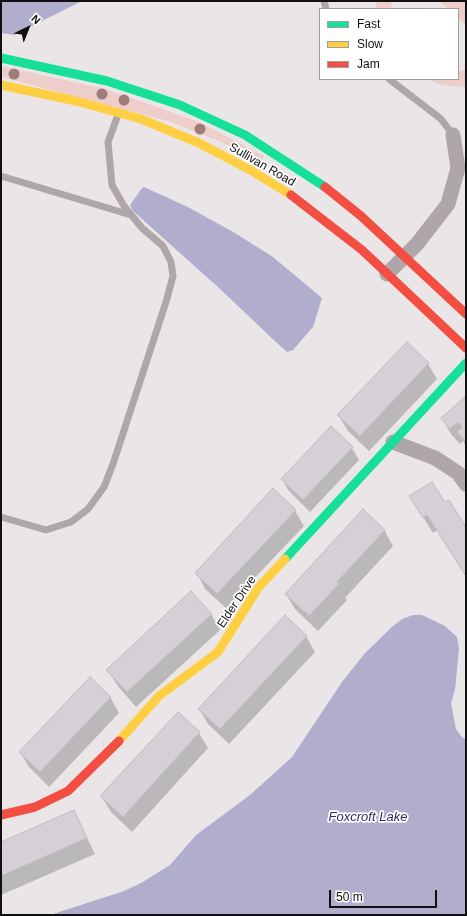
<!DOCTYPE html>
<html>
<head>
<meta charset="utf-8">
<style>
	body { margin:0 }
	#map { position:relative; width:467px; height:916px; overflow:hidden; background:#eae6e8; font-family:Arial,sans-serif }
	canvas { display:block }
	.frame { position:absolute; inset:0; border:2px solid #110f11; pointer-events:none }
	.legend { position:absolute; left:319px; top:8px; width:140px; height:72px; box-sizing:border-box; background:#fff; border:1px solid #a09fa0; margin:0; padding:5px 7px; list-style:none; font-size:12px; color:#110f11 }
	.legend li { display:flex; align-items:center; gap:8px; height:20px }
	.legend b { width:20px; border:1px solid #a09fa0 }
	.north { position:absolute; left:8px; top:8px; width:40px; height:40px; -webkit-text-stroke:3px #fff; paint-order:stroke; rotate:43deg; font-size:11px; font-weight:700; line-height:16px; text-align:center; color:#110f11 }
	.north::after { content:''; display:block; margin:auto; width:14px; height:18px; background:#110f11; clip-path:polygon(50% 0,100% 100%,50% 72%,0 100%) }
	.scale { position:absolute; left:329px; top:890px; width:108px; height:18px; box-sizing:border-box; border:2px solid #110f11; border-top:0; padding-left:5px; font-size:12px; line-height:14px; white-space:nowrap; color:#110f11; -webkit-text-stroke:3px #fff; paint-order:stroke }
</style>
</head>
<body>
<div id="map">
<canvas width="467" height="916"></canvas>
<div class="frame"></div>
<ul class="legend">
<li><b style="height:5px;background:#16e098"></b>Fast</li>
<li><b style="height:5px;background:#ffcf43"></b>Slow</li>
<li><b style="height:5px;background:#f24e42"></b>Jam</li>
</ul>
<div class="north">N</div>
<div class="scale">50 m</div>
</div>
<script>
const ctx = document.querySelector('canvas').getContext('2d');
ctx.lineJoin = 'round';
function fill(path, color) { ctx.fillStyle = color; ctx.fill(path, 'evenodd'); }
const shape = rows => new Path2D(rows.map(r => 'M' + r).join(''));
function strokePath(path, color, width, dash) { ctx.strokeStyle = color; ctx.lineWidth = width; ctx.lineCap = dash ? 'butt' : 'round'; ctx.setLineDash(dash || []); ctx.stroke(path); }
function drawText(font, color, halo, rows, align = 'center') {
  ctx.font = font + ' Arial,sans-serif'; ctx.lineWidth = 3.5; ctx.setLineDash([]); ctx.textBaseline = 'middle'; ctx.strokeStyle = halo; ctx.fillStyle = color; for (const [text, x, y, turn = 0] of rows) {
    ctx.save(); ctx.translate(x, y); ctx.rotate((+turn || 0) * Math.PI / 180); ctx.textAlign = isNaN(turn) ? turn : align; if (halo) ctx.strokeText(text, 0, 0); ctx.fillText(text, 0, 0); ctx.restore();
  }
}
fill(shape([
	[376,1,391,1,392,9,376,9],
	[439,1,466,1,466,25,458,18,458,9,448,9],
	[1,66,106,89,199,122,264,156,261,162,219,141,168,121,1,77],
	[466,70,466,87,442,85,426,79,458,79,458,71]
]), '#edcecb');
fill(shape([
	[1,1,82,1,14,35,1,33],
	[144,187,188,207,235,233,273,257,322,298,313,327,293,350,287,352,277,343,219,288,133,211,130,205,142,188],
	[413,615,422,615,445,626,457,637,459,649,455,690,451,703,456,729,461,736,466,740,466,915,50,915,124,891,141,883,170,865,196,835,250,795,292,757,342,682,365,653,392,627,402,619]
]), '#b1aecd');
fill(shape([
	[428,364,437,379,369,451,348,431,339,416],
	[466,398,466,446,463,441,460,444,451,434,442,418],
	[331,427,352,448,359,460,310,512,289,491,282,479],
	[445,504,466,529,466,576,437,530,433,533,420,512],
	[295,511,304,526,226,608,205,589,197,573],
	[384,530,393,546,345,598,347,600,318,631,295,609,286,594],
	[211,614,220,630,136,707,117,685,108,670],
	[306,636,315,652,229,744,208,724,199,709],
	[110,697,119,713,49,787,29,767,20,752],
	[178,713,199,733,208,748,132,832,111,812,102,797],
	[74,811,95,854,1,895,1,844]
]), '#0003');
const building = shape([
	[407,342,429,363,360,436,337,415,407,342],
	[466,396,466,442,457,432,462,427,458,422,450,429,441,418,466,396],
	[331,426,353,447,303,500,281,479,331,426],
	[432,482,445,502,449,500,466,527,466,576,427,515,423,518,409,496,432,482],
	[273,488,296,510,217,594,195,573,273,488],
	[363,509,385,530,337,582,339,584,309,616,285,594,363,509],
	[191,591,212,614,127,692,106,670,191,591],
	[285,615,307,636,220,729,198,709,285,615],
	[90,677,111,697,40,772,19,752,90,677],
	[178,712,200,732,123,817,100,796,178,712],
	[74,810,87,838,1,876,1,842,74,810]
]);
fill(building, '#d6cfd8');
strokePath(building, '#bebbbe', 1);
strokePath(shape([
	[324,1,326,9],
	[389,79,441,119,453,135],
	[1,176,131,215],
	[1,517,46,530,71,522,88,509,104,487,113,464,166,302,173,276,171,262,163,246,142,228,124,206,112,185,108,142,118,115]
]), '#aea6a8', 7);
strokePath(shape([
	[387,274,417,244,448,204,458,168,453,135],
	[393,442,435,458,458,473,466,484]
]), '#aea6a8', 15);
strokePath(shape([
	[1,58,107,81,180,105,245,135,325,187],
	[285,559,466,363]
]), '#16e098', 9);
strokePath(shape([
	[1,85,76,101,141,119,199,143,252,171,291,195],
	[119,741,159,696,218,652,258,588,285,559]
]), '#ffcf43', 9);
strokePath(shape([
	[325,187,361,216,466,314],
	[291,195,362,250,466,348],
	[1,815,35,807,68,791,119,741]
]), '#f24e42', 9);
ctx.fillStyle = '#a17b79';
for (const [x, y] of [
	[14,74],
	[102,94],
	[124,100],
	[200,129]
]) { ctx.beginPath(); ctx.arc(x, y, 5.5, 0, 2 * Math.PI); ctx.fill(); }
drawText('12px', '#110f11', '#fff', [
	["Sullivan Road",262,165,30],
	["Elder Drive",237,602,-56]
]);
drawText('italic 13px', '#322960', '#fff', [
	["Foxcroft Lake",368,817]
]);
</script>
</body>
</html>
